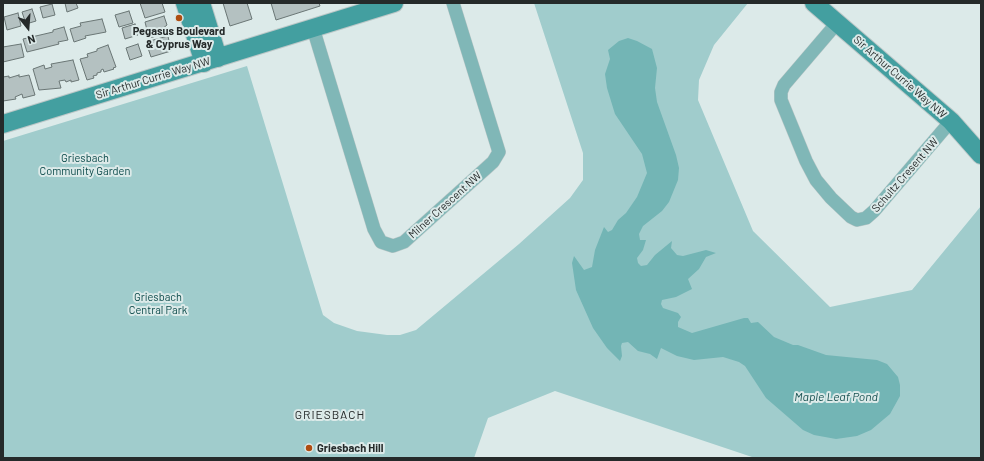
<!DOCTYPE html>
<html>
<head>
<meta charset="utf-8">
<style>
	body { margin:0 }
	#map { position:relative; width:984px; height:461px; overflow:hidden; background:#dceae9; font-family:Barlow,sans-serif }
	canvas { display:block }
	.frame { position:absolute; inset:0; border:4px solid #252a2a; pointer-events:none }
	.north { position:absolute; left:8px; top:8px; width:40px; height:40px; -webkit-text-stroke:3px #dceae9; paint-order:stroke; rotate:163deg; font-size:11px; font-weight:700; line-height:16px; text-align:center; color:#252a2a }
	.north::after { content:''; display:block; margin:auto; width:14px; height:18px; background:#252a2a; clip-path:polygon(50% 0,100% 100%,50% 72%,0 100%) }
</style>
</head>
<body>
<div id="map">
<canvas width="984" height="461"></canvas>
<div class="frame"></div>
<div class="north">N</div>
</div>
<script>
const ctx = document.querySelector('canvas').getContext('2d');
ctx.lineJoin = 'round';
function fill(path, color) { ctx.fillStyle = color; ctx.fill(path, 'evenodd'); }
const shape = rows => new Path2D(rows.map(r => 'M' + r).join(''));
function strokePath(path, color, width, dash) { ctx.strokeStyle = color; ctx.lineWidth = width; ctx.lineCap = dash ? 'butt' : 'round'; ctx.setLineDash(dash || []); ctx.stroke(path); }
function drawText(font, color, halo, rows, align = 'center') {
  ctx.font = font + ' Barlow,sans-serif'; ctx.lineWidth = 4; ctx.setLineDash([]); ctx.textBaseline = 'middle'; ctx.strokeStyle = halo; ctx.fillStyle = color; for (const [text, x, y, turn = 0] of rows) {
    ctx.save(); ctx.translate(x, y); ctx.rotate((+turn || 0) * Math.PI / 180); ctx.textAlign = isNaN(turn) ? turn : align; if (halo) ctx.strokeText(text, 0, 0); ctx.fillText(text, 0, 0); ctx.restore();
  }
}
fill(shape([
	[534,3,748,3,714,45,699,80,698,100,753,231,830,307,912,290,981,206,981,458,755,458,555,391,488,418,474,458,3,458,3,141,247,66,323,315,334,323,357,331,387,335,400,335,416,330,519,244,570,198,583,180,583,153]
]), '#a0cccc');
fill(shape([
	[628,38,637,41,652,49,657,68,655,88,657,102,676,155,679,168,678,180,669,202,662,211,643,226,639,234,640,240,646,240,643,250,637,258,638,263,641,266,647,265,655,255,672,241,671,248,677,255,683,256,706,250,716,253,706,257,699,269,688,279,692,289,676,297,662,300,661,304,663,308,678,313,681,317,678,322,678,327,692,333,744,318,748,318,751,323,758,322,774,337,793,345,798,345,826,355,877,360,887,364,898,377,900,385,900,396,890,414,871,430,857,436,836,439,814,435,803,430,766,398,745,366,739,362,723,357,694,360,677,356,661,348,657,359,650,354,638,351,628,342,622,343,621,346,622,356,620,361,607,348,593,328,576,290,572,263,574,256,584,270,592,267,595,250,604,227,608,232,612,230,618,220,626,213,637,197,647,173,642,154,615,114,607,88,605,74,610,59,608,50,619,41]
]), '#73b5b5');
const building = shape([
	[65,3,76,3,78,8,67,12,65,3],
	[140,3,162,3,165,12,145,18,140,3],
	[223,3,247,3,252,19,230,26,223,3],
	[271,3,319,3,320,6,276,20,271,3],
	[52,4,55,15,43,18,40,7,52,4],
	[32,9,36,21,26,24,22,12,32,9],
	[129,11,133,23,119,27,115,15,129,11],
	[18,13,21,26,7,30,4,17,18,13],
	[164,16,167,25,162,29,164,34,149,38,145,22,164,16],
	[102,19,106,32,85,36,86,38,74,42,70,29,81,26,80,23,102,19],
	[135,24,138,35,125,39,122,28,135,24],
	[64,27,68,40,58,42,59,44,27,52,23,39,53,32,53,30,64,27],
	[168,36,171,51,151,57,146,42,168,36],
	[21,44,24,57,3,62,3,47,21,44],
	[138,44,142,56,130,60,126,48,138,44],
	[108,45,116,67,113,68,114,69,104,72,103,69,101,70,101,72,97,73,97,75,93,76,94,78,87,80,80,59,88,57,87,54,97,51,97,49,108,45],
	[73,60,79,80,71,82,71,80,66,82,65,80,59,81,61,88,39,90,33,69,44,65,45,69,52,67,51,64,73,60],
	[19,75,19,77,29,75,35,95,23,98,22,94,15,97,16,99,3,101,3,77,9,76,9,78,19,75]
]);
fill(building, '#b4c1c1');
strokePath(building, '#6a7675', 1);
const street = shape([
	[837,23,784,85,781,92,781,100,806,161,816,180,831,198,851,217,857,220,866,218,874,211,951,121],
	[313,28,374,229,381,242,393,246,404,242,493,162,499,152,453,3]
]);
const secondary = shape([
	[185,3,204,63],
	[201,3,218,58],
	[814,3,951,121,981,155],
	[3,124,394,3]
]);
strokePath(street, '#bbc7c7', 14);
strokePath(secondary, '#bbc7c7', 20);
strokePath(street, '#80b7b7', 13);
strokePath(secondary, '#439fa0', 18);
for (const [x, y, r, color] of [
	[179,18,4,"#af4d11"],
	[309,448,4,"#af4d11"]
]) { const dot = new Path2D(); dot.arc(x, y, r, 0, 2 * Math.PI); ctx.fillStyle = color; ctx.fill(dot); strokePath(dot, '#dceae9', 1.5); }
drawText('bold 11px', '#252a2a', '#dceae9', [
	["Pegasus Boulevard",179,31],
	["& Cyprus Way",179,44],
	["Griesbach Hill",317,448,"left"]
]);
drawText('11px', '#252a2a', '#dceae9', [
	["Sir Arthur Currie Way NW",900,77,41],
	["Sir Arthur Currie Way NW",153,78,-17],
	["Schultz Cresent NW",905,175,-49],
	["Milner Crescent NW",445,205,-42]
]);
drawText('11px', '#094848', '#dceae9', [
	["Griesbach",85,158],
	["Community Garden",85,171],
	["Griesbach",158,297],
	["Central Park",158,310]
]);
drawText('italic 12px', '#185252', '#dceae9', [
	["Maple Leaf Pond",836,397]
]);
ctx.letterSpacing = '1px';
drawText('12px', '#252a2a', '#dceae9', [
	["GRIESBACH",330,415]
]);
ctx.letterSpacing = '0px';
</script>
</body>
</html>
